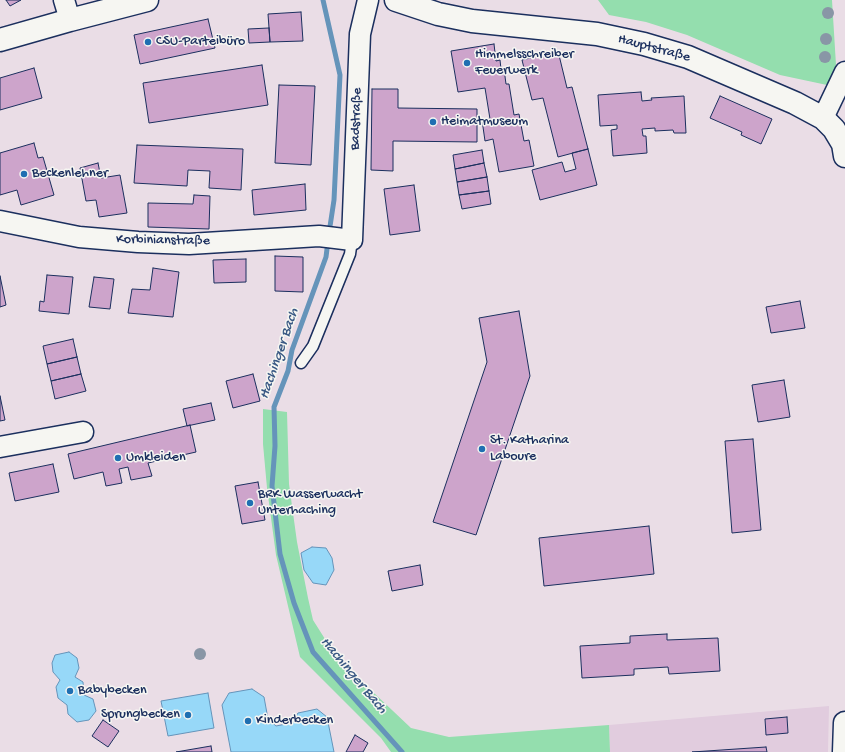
<!DOCTYPE html>
<html>
<head>
<meta charset="utf-8">
<style>
	body { margin:0 }
	canvas { display:block; background:#eadde6 }
</style>
</head>
<body>
<canvas width="845" height="752"></canvas>
<script>
const ctx = document.querySelector('canvas').getContext('2d');
ctx.lineJoin = 'round';
function fill(path, color) { ctx.fillStyle = color; ctx.fill(path, 'evenodd'); }
const shape = rows => new Path2D(rows.map(r => 'M' + r).join(''));
function strokePath(path, color, width, dash) { ctx.strokeStyle = color; ctx.lineWidth = width; ctx.lineCap = dash ? 'butt' : 'round'; ctx.setLineDash(dash || []); ctx.stroke(path); }
function drawText(font, color, halo, rows, align = 'center') {
  ctx.font = font + ' "Gochi Hand",sans-serif'; ctx.lineWidth = 3; ctx.setLineDash([]); ctx.textBaseline = 'middle'; ctx.strokeStyle = halo; ctx.fillStyle = color; for (const [text, x, y, turn = 0] of rows) {
    ctx.save(); ctx.translate(x, y); ctx.rotate((+turn || 0) * Math.PI / 180); ctx.textAlign = isNaN(turn) ? turn : align; if (halo) ctx.strokeText(text, 0, 0); ctx.fillText(text, 0, 0); ctx.restore();
  }
}
fill(shape([
	[829,706,828,752,610,752,609,725]
]), '#e1ccde');
fill(shape([
	[598,0,832,0,836,65,827,85,780,75,687,35,646,22,609,15],
	[263,409,287,412,289,484,297,542,308,598,313,620,337,658,411,728,449,737,609,725,610,752,391,752,381,738,300,657,276,555,267,488,263,444]
]), '#94deae');
const water = shape([
	[312,547,326,548,332,558,334,570,326,585,313,583,304,570,301,553,312,547],
	[69,652,77,658,79,668,75,677,83,682,84,695,93,699,96,711,89,720,77,722,68,714,67,705,58,698,56,687,60,680,53,672,52,663,55,655,69,652],
	[252,689,264,697,268,719,276,726,291,723,298,713,317,709,327,717,334,752,231,752,222,705,229,693,252,689],
	[208,693,214,728,168,736,161,701,208,693]
]);
fill(water, '#97d8f8');
strokePath(water, '#6594ba', 1);
strokePath(shape([
	[323,0,340,75,334,200,329,233],
	[328,241,326,257,292,350,288,371,274,407,275,446,272,486,280,554,294,603,313,652,402,752]
]), '#6594ba', 5);
const building = shape([
	[6,0,21,0,10,6,6,0],
	[301,12,303,41,270,42,268,14,301,12],
	[208,19,215,48,140,64,134,35,208,19],
	[269,28,270,42,249,43,248,29,269,28],
	[494,44,496,61,500,60,501,69,504,69,506,84,509,84,514,115,519,114,524,141,529,140,534,166,499,172,493,139,485,141,482,120,490,119,485,88,458,92,451,51,494,44],
	[558,51,567,88,572,87,588,149,558,157,543,98,532,100,522,60,558,51],
	[262,65,268,105,149,123,143,83,262,65],
	[34,68,42,98,0,110,0,78,34,68],
	[279,85,315,86,311,165,275,163,279,85],
	[372,89,398,89,398,108,477,109,477,142,393,141,393,171,371,170,372,89],
	[641,92,642,101,652,100,651,98,684,96,686,133,674,133,673,130,655,131,655,128,642,129,643,136,646,136,647,153,613,156,611,130,617,129,617,125,600,126,598,95,641,92],
	[720,96,772,119,761,144,741,135,742,132,710,118,720,96],
	[34,143,38,158,43,157,54,195,21,205,17,190,0,195,0,153,34,143],
	[137,145,243,149,241,190,209,188,210,171,188,170,187,186,134,183,137,145],
	[588,149,597,185,540,200,532,170,562,162,565,172,576,169,572,153,588,149],
	[482,150,484,163,455,169,453,155,482,150],
	[98,163,101,178,120,175,127,213,99,217,96,200,86,201,80,168,98,163],
	[484,163,487,177,457,182,455,169,484,163],
	[487,177,489,191,459,195,457,182,487,177],
	[305,184,306,210,254,215,252,190,305,184],
	[414,185,420,231,390,235,384,189,414,185],
	[489,191,491,204,462,209,459,195,489,191],
	[194,195,210,196,209,229,148,227,148,203,193,204,194,195],
	[275,256,303,257,303,292,275,291,275,256],
	[246,259,246,282,214,283,213,260,246,259],
	[153,268,179,272,173,317,128,313,132,289,150,290,153,268],
	[47,275,73,277,69,314,39,311,40,301,44,302,47,275],
	[0,276,6,305,0,307,0,276],
	[94,277,114,279,110,309,89,307,94,277],
	[800,301,805,328,771,333,766,307,800,301],
	[519,311,530,376,476,535,433,522,487,362,479,318,519,311],
	[73,339,77,357,47,364,43,346,73,339],
	[77,357,81,374,51,381,47,364,77,357],
	[81,374,86,391,55,399,51,381,81,374],
	[253,374,260,401,233,408,226,381,253,374],
	[784,380,790,417,758,422,752,385,784,380],
	[0,396,5,420,0,421,0,396],
	[211,403,215,420,187,426,183,409,211,403],
	[190,425,196,452,148,463,152,476,131,480,128,467,119,469,122,483,106,486,103,472,74,479,68,454,190,425],
	[753,439,761,530,732,533,725,441,753,439],
	[53,464,59,492,15,501,9,473,53,464],
	[258,482,265,520,242,524,235,486,258,482],
	[649,526,654,574,544,586,539,538,649,526],
	[420,565,423,585,392,591,388,571,420,565],
	[667,634,667,640,718,638,720,671,669,674,668,667,634,669,634,675,582,678,580,646,630,643,630,636,667,634],
	[787,717,788,733,766,735,765,719,787,717],
	[103,720,119,731,108,747,92,736,103,720],
	[355,735,368,743,363,752,346,752,355,735],
	[211,746,212,752,176,752,211,746],
	[766,747,767,752,692,752,766,747]
]);
fill(building, '#cda4cb');
strokePath(building, '#1b2f5e', 1);
const service = shape([
	[301,363,313,346,350,254,352,240]
]);
const minor = shape([
	[64,0,70,20],
	[823,118,845,72],
	[0,221,79,237,138,242,189,244,319,236,352,240,360,34,368,0],
	[0,447,83,432]
]);
const secondary = shape([
	[396,0,438,14,472,21,597,34,644,44,688,57,795,103,823,118,834,129,843,144,845,156],
	[0,40,70,20,147,0],
	[844,752,845,723]
]);
strokePath(service, '#1b2f5e', 13);
strokePath(minor, '#1b2f5e', 23);
strokePath(secondary, '#1b2f5e', 25);
strokePath(service, '#f6f6f2', 10);
strokePath(minor, '#f6f6f2', 20);
strokePath(secondary, '#f6f6f2', 22);
ctx.fillStyle = '#8996a6';
for (const [x, y] of [
	[828,13],
	[826,39],
	[825,57],
	[200,654]
]) { ctx.beginPath(); ctx.arc(x, y, 6, 0, 2 * Math.PI); ctx.fill(); }
for (const [x, y, r, color] of [
	[148,42,4,"#1f6fb2"],
	[467,63,4,"#1f6fb2"],
	[433,122,4,"#1f6fb2"],
	[24,174,4,"#1f6fb2"],
	[482,449,4,"#1f6fb2"],
	[118,458,4,"#1f6fb2"],
	[250,503,4,"#1f6fb2"],
	[70,691,4,"#1f6fb2"],
	[188,715,4,"#1f6fb2"],
	[248,721,4,"#1f6fb2"]
]) { const dot = new Path2D(); dot.arc(x, y, r, 0, 2 * Math.PI); ctx.fillStyle = color; ctx.fill(dot); strokePath(dot, '#f6f6f2', 1.5); }
drawText('14px', '#1b2f5e', '#f6f6f2', [
	["CSU-Parteibüro",156,42],
	["Himmelsschreiber",475,55],
	["Feuerwerk",475,71],
	["Heimatmuseum",441,122],
	["Beckenlehner",32,174],
	["St. Katharina",490,441],
	["Laboure",490,457],
	["Umkleiden",126,458],
	["BRK Wasserwacht",258,495],
	["Unterhaching",258,511],
	["Babybecken",78,691],
	["Sprungbecken",180,715,"right"],
	["Kinderbecken",256,721]
], 'left');
drawText('14px', '#1b2f5e', '#f6f6f2', [
	["Hauptstraße",654,49,15],
	["Badstraße",357,119,-88],
	["Korbinianstraße",163,241,1]
]);
drawText('italic 15px', '#3a5984', '#f6f6f2', [
	["Hachinger Bach",280,354,-71],
	["Hachinger Bach",353,676,50]
]);
</script>
</body>
</html>
